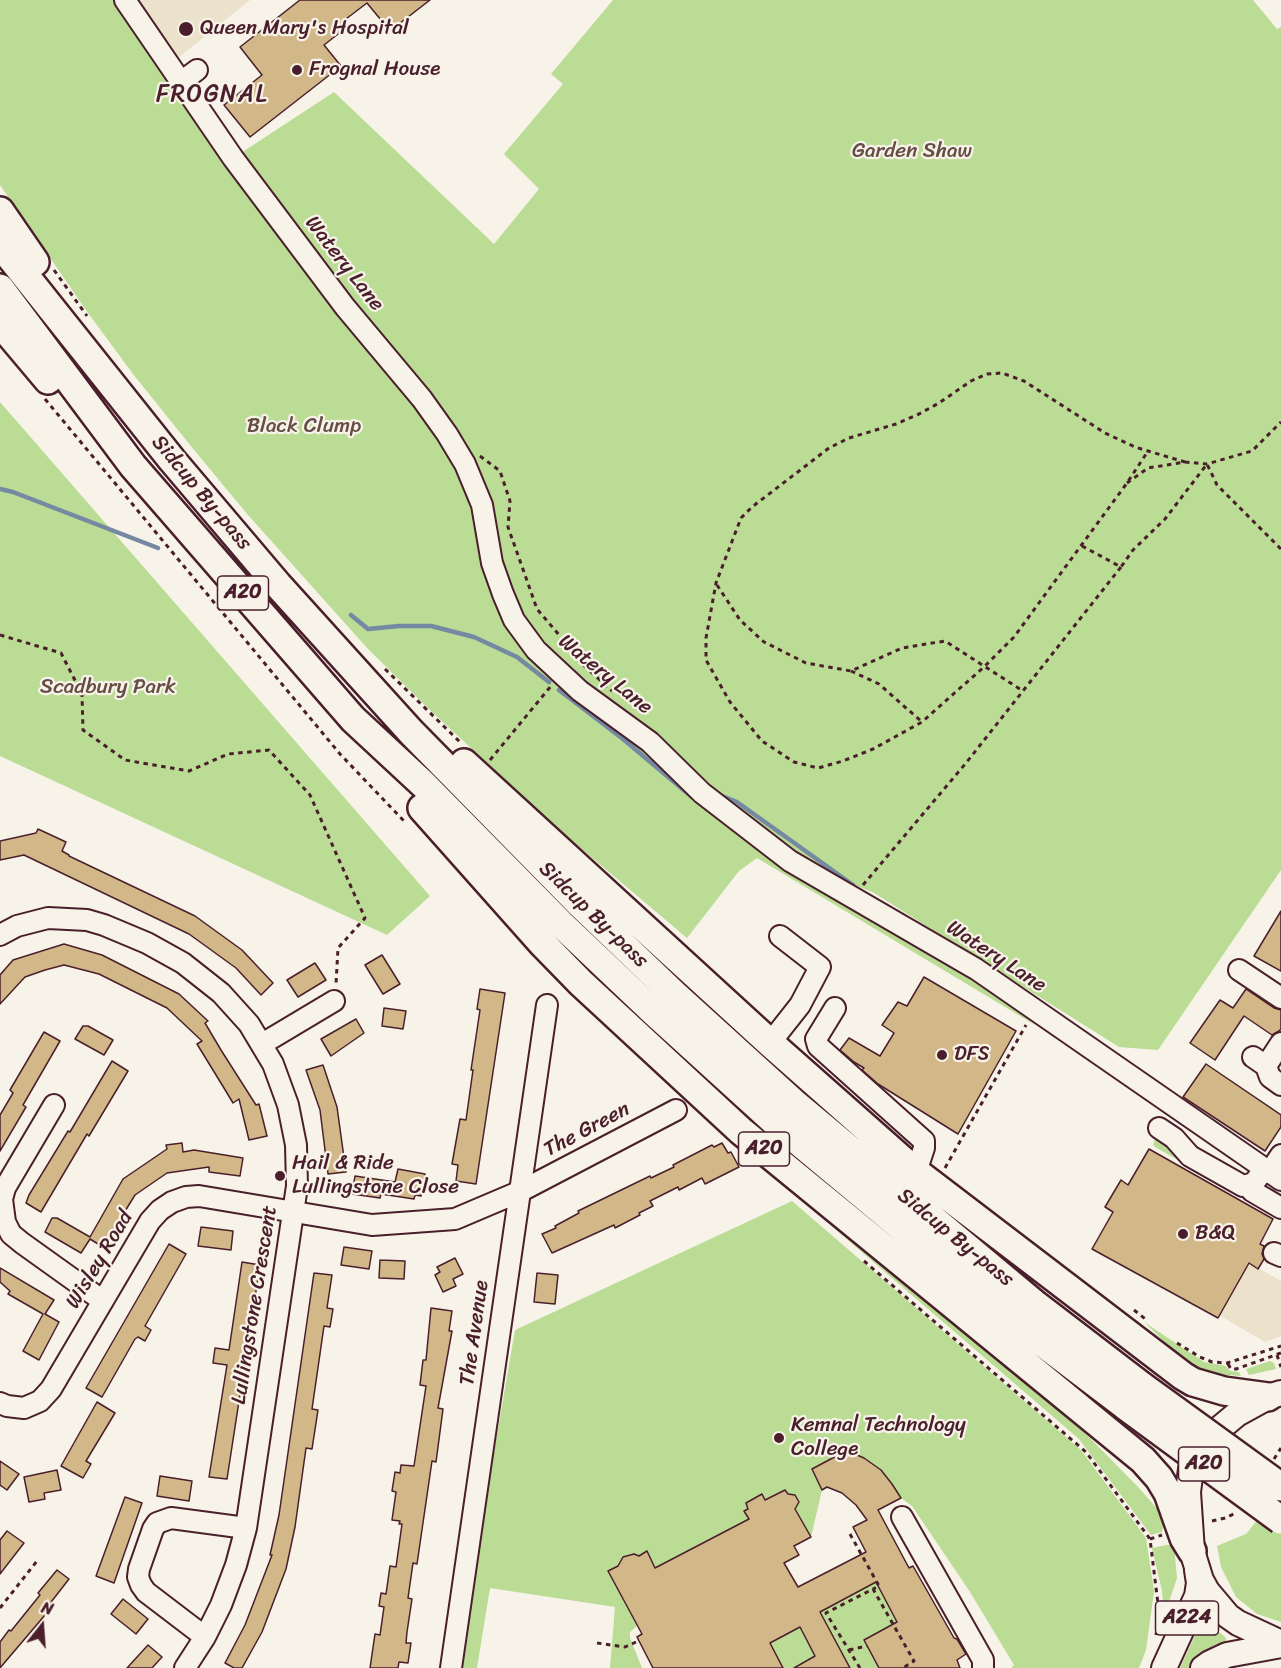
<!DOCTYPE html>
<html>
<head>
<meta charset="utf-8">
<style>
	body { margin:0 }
	#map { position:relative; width:1281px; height:1668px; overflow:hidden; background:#f7f3e8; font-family:Sriracha,sans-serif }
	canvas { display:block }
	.north { position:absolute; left:12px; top:1596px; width:60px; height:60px; -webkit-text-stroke:4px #f7f3e8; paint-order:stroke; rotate:17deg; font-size:16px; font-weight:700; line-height:24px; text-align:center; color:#4a1f2b }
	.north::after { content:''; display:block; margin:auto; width:21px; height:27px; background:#4a1f2b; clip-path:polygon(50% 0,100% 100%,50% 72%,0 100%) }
</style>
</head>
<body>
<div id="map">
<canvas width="1281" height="1668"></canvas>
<div class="north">N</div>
</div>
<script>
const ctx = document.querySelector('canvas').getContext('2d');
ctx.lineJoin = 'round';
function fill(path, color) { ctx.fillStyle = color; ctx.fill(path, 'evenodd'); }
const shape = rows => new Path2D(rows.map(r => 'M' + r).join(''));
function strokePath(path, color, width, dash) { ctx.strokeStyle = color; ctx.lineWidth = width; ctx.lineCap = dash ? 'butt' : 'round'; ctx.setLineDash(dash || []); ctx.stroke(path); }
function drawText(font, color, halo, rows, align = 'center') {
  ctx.font = font + ' Sriracha,sans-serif'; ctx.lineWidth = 4.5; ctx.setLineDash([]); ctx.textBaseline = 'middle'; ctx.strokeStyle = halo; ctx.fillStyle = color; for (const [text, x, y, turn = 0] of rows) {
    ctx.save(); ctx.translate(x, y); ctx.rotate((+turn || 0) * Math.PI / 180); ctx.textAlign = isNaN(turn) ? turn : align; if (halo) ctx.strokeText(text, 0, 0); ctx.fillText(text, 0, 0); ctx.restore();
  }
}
fill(shape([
	[139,0,250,0,178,58],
	[1249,1263,1281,1281,1281,1336,1265,1342,1219,1315]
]), '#ece1cb');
fill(shape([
	[0,0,130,0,440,438,459,472,474,506,496,598,651,755,975,977,1035,1025,757,858,739,871,687,938,564,834,432,712,368,649,248,515,190,445,133,374,88,313,0,185],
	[613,0,1253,0,1277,29,1281,27,1281,870,1158,1050,1119,1047,874,893,801,862,605,698,519,618,507,591,487,503,350,303,241,153,334,92,494,244,539,189,504,154,563,84,551,74],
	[0,402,430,896,387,935,0,756],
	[1157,1133,1199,1172,1155,1147,1153,1145],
	[792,1201,1081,1450,1146,1538,1154,1591,1146,1650,1139,1668,1011,1668,1014,1665,970,1592,912,1506,901,1498,892,1484,881,1470,843,1449,841,1457,839,1455,812,1469,822,1490,811,1537,795,1509,799,1502,795,1495,788,1494,785,1490,765,1500,762,1495,746,1503,748,1509,745,1511,765,1549,676,1608,647,1551,639,1556,634,1554,623,1557,618,1566,609,1571,637,1626,630,1632,630,1638,642,1668,610,1668,615,1607,490,1588,477,1668,457,1668,515,1330],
	[813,1210,822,1214,852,1238,1085,1433,1139,1488,1160,1512,1164,1521,1162,1532,1151,1535,1079,1439],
	[1144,1322,1204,1362,1226,1366,1230,1371,1239,1372,1241,1376,1229,1375,1226,1378,1206,1372,1190,1364,1178,1355],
	[1270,1361,1274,1363,1276,1369,1249,1375,1246,1369],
	[1281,1491,1281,1622,1257,1614,1236,1597,1221,1567,1217,1546,1246,1534],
	[1166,1545,1174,1545,1177,1578,1164,1617,1162,1591,1152,1548],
	[876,1582,922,1668,850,1668,820,1612],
	[1203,1618,1226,1638,1226,1643,1192,1668,1180,1668],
	[800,1627,819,1664,808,1661,794,1668,783,1668,770,1643]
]), '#bbdc95');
strokePath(shape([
	[0,489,13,492,158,548],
	[351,615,368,629,399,626,431,626,474,637,517,657,549,682],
	[559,690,623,739,692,797],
	[717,794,737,802,853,885]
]), '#7589a3', 4.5);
const building = shape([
	[300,0,430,0,390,31,367,3,342,22,347,27,324,45,341,66,250,137,224,105,262,75,240,47,300,0],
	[38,829,66,842,62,851,69,855,69,856,195,916,242,950,273,983,261,995,236,968,189,934,24,855,0,860,0,841,36,833,38,829],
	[1281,911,1281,971,1254,956,1281,911],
	[64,944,102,955,179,994,208,1021,205,1023,221,1050,256,1105,259,1104,267,1136,249,1140,239,1099,233,1103,224,1088,197,1044,202,1041,167,1008,99,974,64,965,45,970,25,977,0,1004,0,975,13,960,64,944],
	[382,955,400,984,383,994,365,965,382,955],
	[315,963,326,980,298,997,287,980,315,963],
	[924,977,1016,1031,958,1134,878,1084,862,1070,864,1068,854,1062,840,1050,849,1038,880,1056,894,1033,882,1025,898,1002,907,1006,924,977],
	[480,989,505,993,476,1184,456,1181,458,1165,452,1164,460,1119,466,1120,473,1070,471,1070,480,1010,477,1009,480,989],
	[1246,989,1274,1008,1281,1010,1281,1029,1279,1031,1272,1035,1244,1016,1215,1060,1190,1043,1220,1000,1233,1008,1246,989],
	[384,1008,406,1011,403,1029,382,1026,384,1008],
	[356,1019,364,1033,331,1056,321,1039,356,1019],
	[83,1026,88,1026,113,1040,104,1055,75,1039,83,1026],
	[44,1032,60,1041,23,1105,26,1107,0,1151,0,1115,13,1093,10,1090,44,1032],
	[112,1061,128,1071,89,1136,87,1134,41,1212,26,1203,29,1195,68,1131,70,1132,112,1061],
	[1206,1064,1281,1115,1281,1127,1265,1151,1183,1097,1206,1064],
	[323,1065,337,1107,346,1172,328,1174,320,1110,306,1070,323,1065],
	[182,1143,183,1152,194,1150,243,1158,240,1176,209,1172,209,1167,167,1173,135,1195,103,1247,90,1239,81,1253,45,1232,52,1218,57,1218,90,1237,123,1179,167,1149,166,1145,182,1143],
	[722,1143,728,1153,731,1152,739,1167,705,1184,702,1178,679,1190,678,1187,650,1201,653,1206,639,1213,640,1215,615,1228,614,1225,552,1253,542,1234,556,1228,555,1226,579,1213,578,1211,650,1176,651,1178,674,1167,673,1165,712,1145,714,1147,722,1143],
	[1149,1149,1273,1219,1260,1244,1264,1246,1262,1254,1264,1259,1258,1269,1249,1263,1218,1318,1092,1249,1113,1212,1105,1207,1121,1180,1128,1185,1149,1149],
	[398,1169,425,1174,421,1196,415,1195,414,1199,381,1194,380,1198,352,1194,355,1176,395,1182,398,1169],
	[201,1227,233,1231,231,1250,198,1246,201,1227],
	[169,1244,186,1254,145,1326,151,1330,145,1341,138,1337,135,1339,102,1397,86,1388,169,1244],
	[344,1247,372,1251,369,1269,341,1265,344,1247],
	[455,1258,463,1274,453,1279,456,1286,443,1292,435,1275,440,1272,437,1267,455,1258],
	[380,1260,405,1261,404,1279,379,1278,380,1260],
	[242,1262,260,1265,227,1479,209,1477,227,1365,213,1363,215,1348,229,1350,242,1262],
	[0,1268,54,1300,45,1314,59,1322,39,1360,23,1351,43,1314,8,1294,10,1291,0,1282,0,1268],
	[314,1273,332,1275,327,1308,333,1309,330,1327,324,1326,312,1409,318,1410,312,1449,306,1448,295,1527,286,1569,262,1632,242,1668,234,1668,225,1663,245,1625,272,1555,270,1555,279,1515,314,1273],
	[537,1273,558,1275,555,1304,534,1302,537,1273],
	[431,1308,452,1311,449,1331,452,1331,438,1408,443,1409,436,1462,432,1461,417,1564,413,1563,408,1598,412,1599,407,1632,406,1643,411,1643,408,1663,399,1662,398,1668,370,1668,375,1634,380,1635,384,1607,379,1606,381,1593,386,1594,390,1566,396,1567,402,1524,399,1524,400,1521,392,1520,396,1492,392,1491,395,1472,400,1473,401,1465,414,1466,426,1386,420,1385,423,1360,426,1360,431,1308],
	[97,1402,115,1413,86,1461,91,1464,83,1478,61,1466,97,1402],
	[843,1449,864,1458,881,1470,892,1484,901,1498,878,1510,909,1568,913,1566,954,1638,957,1639,966,1654,957,1660,960,1668,879,1668,864,1640,897,1622,876,1582,820,1612,850,1668,794,1668,815,1656,800,1627,770,1643,783,1668,653,1668,637,1637,642,1634,608,1571,618,1566,623,1557,634,1554,639,1556,647,1551,655,1568,749,1519,744,1511,748,1509,746,1503,762,1494,765,1500,785,1490,788,1494,795,1495,799,1502,795,1509,811,1537,794,1546,799,1555,784,1563,798,1587,866,1552,853,1527,867,1520,856,1505,842,1493,827,1487,822,1490,812,1469,842,1453,843,1449],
	[0,1461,19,1474,7,1490,0,1485,0,1461],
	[57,1470,61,1490,44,1493,45,1499,29,1502,24,1477,57,1470],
	[160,1476,192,1481,189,1501,157,1496,160,1476],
	[125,1497,142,1503,114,1583,96,1576,125,1497],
	[7,1531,24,1543,0,1574,0,1540,7,1531],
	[57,1570,69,1579,48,1606,51,1608,0,1668,0,1642,9,1630,11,1631,40,1595,38,1593,57,1570],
	[123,1599,148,1619,136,1634,111,1614,123,1599],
	[148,1645,162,1657,152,1668,127,1668,148,1645]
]);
fill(building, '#d2b788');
strokePath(building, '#4a1f2b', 1.5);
const minor = shape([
	[125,0,233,158,345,307,422,399,447,434,465,464,482,505,492,563,503,594,514,620,536,650,580,691,650,742,702,793,790,861,976,969,1281,1180],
	[181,82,197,70],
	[0,935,17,926,48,918,87,920,104,925,147,943,183,963,221,993,249,1024,273,1064,288,1105,296,1145,297,1186,246,1528,236,1565,221,1605,205,1637,185,1668],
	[1239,970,1281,998],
	[835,1008,816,1039,818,1046,924,1141,924,1148,916,1172],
	[770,1043,800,1005,820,967,780,936],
	[262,1044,334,1001],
	[1253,1057,1266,1066,1270,1077,1281,1085],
	[1266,1066,1281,1043],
	[54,1105,5,1188,2,1199,5,1222,11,1234,22,1243,103,1301],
	[1159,1128,1174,1138,1190,1156,1243,1186,1254,1183,1264,1169],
	[1269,1173,1281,1155],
	[1252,1191,1281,1208],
	[1274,1253,1281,1256],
	[0,1403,7,1406,24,1408,40,1401,51,1389,150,1221,160,1210,172,1202,186,1197,199,1196,372,1225,455,1219,521,1191,676,1110],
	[902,1517,983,1660,983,1668],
	[205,1637,146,1592,141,1585,138,1577,139,1569,153,1529,157,1523,171,1518,246,1528],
	[451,1668,547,1005]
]);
const major = shape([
	[1281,1393,1268,1397,1237,1414,1213,1434,1197,1453,1191,1469,1188,1492,1192,1551,1201,1580,1207,1591,1228,1616,1238,1623,1281,1643],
	[1164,1668,1197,1596,1199,1583,1197,1570],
	[1203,1668,1210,1663,1227,1655,1281,1645]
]);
const highway = shape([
	[0,211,35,262],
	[0,244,172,460,278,585,411,732,580,904,674,994,793,1102,1036,1305,1143,1387],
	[0,288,133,466,353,719,423,784,561,924,656,1014,775,1122,1019,1325,1127,1407],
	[0,323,48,380],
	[464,763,770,1043,916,1172,1183,1376,1193,1382,1224,1391,1268,1397],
	[422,808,542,943,581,983,741,1131,1143,1460,1159,1478,1168,1493,1184,1538,1192,1551]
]);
strokePath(minor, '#4a1f2b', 24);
strokePath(major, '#4a1f2b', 28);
strokePath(highway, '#4a1f2b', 32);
strokePath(shape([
	[54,270,87,316],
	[45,399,340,754,404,821],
	[480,456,500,471,510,501,508,527,537,609,571,649,580,662,612,691],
	[1185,462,1207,464,1252,451,1281,422],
	[1127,483,1148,468,1185,462,1148,451,1135,447,1105,433,1024,381,1002,373,987,374,971,381,939,403,919,414,896,424,849,438,829,448,752,507,741,518,716,583,706,638,706,660,730,702,762,741,794,762,818,768,843,761,873,749,922,722,985,666,1014,637,1127,483,1148,451],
	[1082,546,1121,567,1133,550,1165,519,1207,464,1217,485,1281,549],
	[717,585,740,620,764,642,806,663,851,671,902,648,945,641,1023,691],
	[0,635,61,653,82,694,83,730,125,760,189,771,228,754,269,750,310,795,365,918,338,948,336,984],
	[385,669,460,742],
	[851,671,879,684,922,722],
	[490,760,551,686],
	[863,885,966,763,1121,567],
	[945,1168,1026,1025],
	[864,1261,1086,1452,1150,1539,1159,1612,1156,1635],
	[1134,1310,1148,1321],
	[1177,1343,1200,1357,1212,1362,1227,1363,1281,1346],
	[1277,1355,1281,1367],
	[1228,1364,1231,1369,1236,1369,1281,1353],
	[1274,1459,1281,1448],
	[1212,1521,1225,1518,1236,1513],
	[850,1534,879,1586,873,1589],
	[1150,1539,1162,1535],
	[0,1608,37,1561],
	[597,1643,625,1647,636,1642],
	[849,1650,867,1646],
	[860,1668,826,1613,873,1589,914,1661,903,1668]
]), '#4a1f2b', 3, [4.5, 4.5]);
strokePath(minor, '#f7f3e8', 20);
strokePath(major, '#f7f3e8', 24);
strokePath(highway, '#f7f3e8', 27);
const highwayBridge = shape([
	[1143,1387,1281,1487],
	[1127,1407,1281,1520]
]);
strokePath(highwayBridge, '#4a1f2b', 32, []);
strokePath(highwayBridge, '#f7f3e8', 27);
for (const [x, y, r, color] of [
	[186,29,8,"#4a1f2b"],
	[297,70,6,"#4a1f2b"],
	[942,1055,6,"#4a1f2b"],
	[280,1176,6,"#4a1f2b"],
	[1183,1234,6,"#4a1f2b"],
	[779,1438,6,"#4a1f2b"]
]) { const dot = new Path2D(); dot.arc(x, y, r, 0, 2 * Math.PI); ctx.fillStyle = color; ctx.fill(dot); strokePath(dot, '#f7f3e8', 2); }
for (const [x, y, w] of [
	[243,593,51],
	[764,1149,51],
	[1204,1464,51],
	[1187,1618,63]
]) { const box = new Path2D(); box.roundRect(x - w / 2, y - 17, w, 34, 4.5); ctx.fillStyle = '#f7f3e8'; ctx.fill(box); strokePath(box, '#4a1f2b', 1.5); }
drawText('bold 20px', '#4a1f2b', null, [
	["A20",243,593],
	["A20",764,1149],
	["A20",1204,1464],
	["A224",1187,1618]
]);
drawText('21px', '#4a1f2b', '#f7f3e8', [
	["Queen Mary's Hospital",200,29],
	["Frognal House",309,70],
	["DFS",954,1055],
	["Hail & Ride",292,1164],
	["Lullingstone Close",292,1188],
	["B&Q",1195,1234],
	["Kemnal Technology",791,1426],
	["College",791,1450]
], 'left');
drawText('21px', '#664e46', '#f7f3e8', [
	["Garden Shaw",912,152],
	["Black Clump",304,427],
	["Scadbury Park",108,688]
]);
drawText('21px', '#4a1f2b', '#f7f3e8', [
	["Watery Lane",344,264,52],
	["Sidcup By-pass",201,493,50],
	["Watery Lane",605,675,39],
	["Sidcup By-pass",593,915,44],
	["Watery Lane",996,957,33],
	["The Green",587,1130,-28],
	["Sidcup By-pass",955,1238,39],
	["Wisley Road",100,1260,-59],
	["Lullingstone Crescent",255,1305,-81],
	["The Avenue",475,1333,-82]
]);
ctx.letterSpacing = '1.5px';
drawText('24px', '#4a1f2b', '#f7f3e8', [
	["FROGNAL",212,95]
]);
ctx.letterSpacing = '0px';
</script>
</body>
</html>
